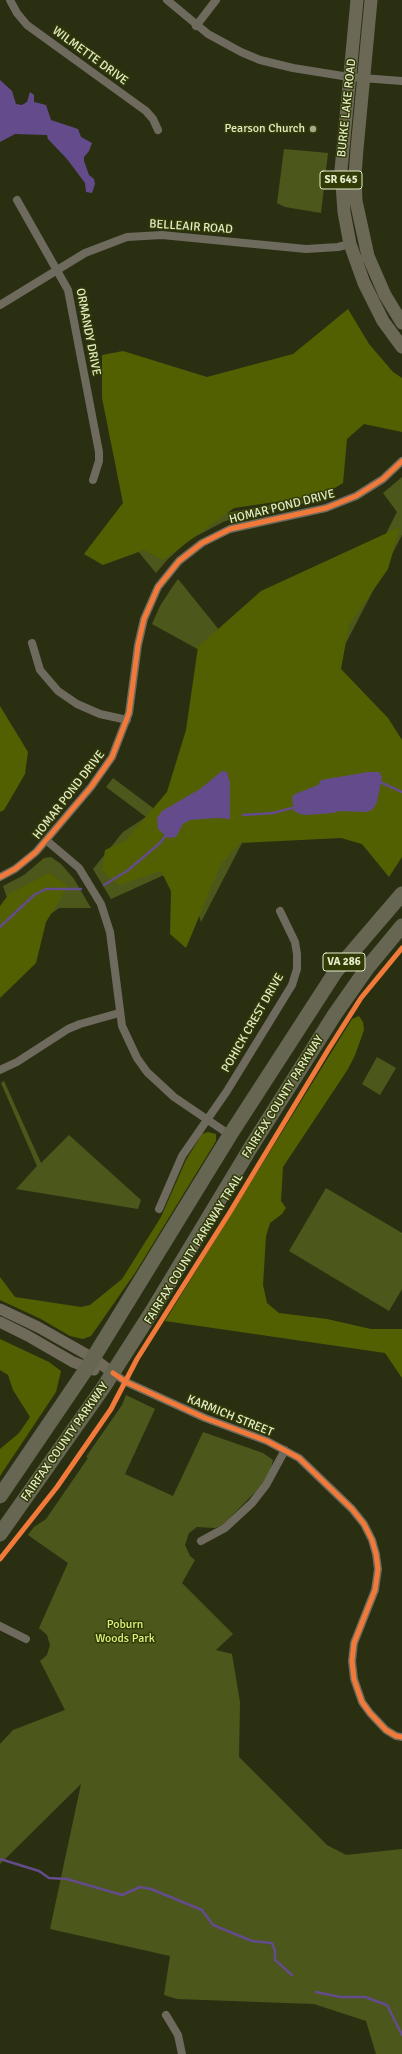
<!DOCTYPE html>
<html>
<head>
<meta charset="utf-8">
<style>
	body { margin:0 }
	canvas { display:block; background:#2a2f12 }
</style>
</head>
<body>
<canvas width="402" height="2054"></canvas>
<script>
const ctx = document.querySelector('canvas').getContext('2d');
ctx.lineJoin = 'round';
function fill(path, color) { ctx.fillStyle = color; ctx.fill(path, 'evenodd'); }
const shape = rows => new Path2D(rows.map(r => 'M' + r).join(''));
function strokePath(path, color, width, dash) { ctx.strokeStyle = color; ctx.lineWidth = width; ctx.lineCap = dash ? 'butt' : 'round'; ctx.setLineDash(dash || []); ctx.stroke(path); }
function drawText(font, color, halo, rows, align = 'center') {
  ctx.font = font + ' Signika,sans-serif'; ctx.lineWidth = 3; ctx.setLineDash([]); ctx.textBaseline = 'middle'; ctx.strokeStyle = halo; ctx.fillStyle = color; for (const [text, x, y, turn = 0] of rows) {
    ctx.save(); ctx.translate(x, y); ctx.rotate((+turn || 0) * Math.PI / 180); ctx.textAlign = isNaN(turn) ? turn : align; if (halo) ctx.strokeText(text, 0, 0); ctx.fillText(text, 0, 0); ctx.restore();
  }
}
fill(shape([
	[284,149,328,153,321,213,285,207,277,203],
	[402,477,402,535,201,922,184,866,111,899,93,869,123,832,146,817,106,787,113,778,157,811,208,779,232,668,152,624,160,606,173,586,178,579,220,631,348,608,397,512,383,493],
	[331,494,329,498,243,515,223,522,189,540,168,559,156,573,122,532],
	[51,857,61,864,74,879,91,908,59,908,0,951,12,913,3,886,24,875,44,858],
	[377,1057,396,1068,380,1095,362,1084],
	[4,1081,41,1163,69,1135,141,1200,138,1209,16,1189,37,1166,1,1083],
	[326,1188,402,1233,402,1289,389,1311,289,1251],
	[126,1395,155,1409,125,1474,173,1496,203,1432,263,1453,273,1460,271,1469,260,1487,223,1525,215,1528,197,1527,189,1533,185,1545,190,1556,195,1560,182,1583,233,1634,216,1650,232,1654,240,1702,239,1757,327,1845,346,1855,402,1849,402,2054,376,2054,366,2021,314,2004,177,1999,164,1995,170,1956,50,1929,81,1784,0,1864,0,1744,13,1730,65,1710,40,1661,47,1655,50,1645,47,1635,39,1628,68,1563,28,1535,34,1527,46,1519,88,1458,86,1457,122,1405]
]), '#4c571b');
fill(shape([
	[348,309,369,344,393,372,402,378,402,432,364,424,347,439,343,483,323,495,234,508,163,560,144,550,103,565,84,554,123,503,102,398,102,355,123,351,207,377,293,354],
	[400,527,388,569,349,625,341,669,388,718,402,740,402,857,389,877,362,844,341,838,240,843,221,864,186,948,170,934,171,891,161,871,119,885,102,871,105,850,125,841,167,792,186,730,198,647,261,591],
	[0,706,28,752,25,774,4,810,0,812],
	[49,873,68,886,46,922,36,963,0,998,0,906,9,894],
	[359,1016,363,1022,364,1030,355,1055,348,1069,283,1167,281,1201,286,1208,282,1214,270,1223,266,1236,263,1285,267,1303,279,1313,327,1319,371,1329,402,1329,402,1378,385,1353,165,1321,352,1019],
	[208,1132,216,1134,216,1141,135,1273,91,1336,83,1339,70,1336,41,1319,0,1300,0,1277,15,1297,81,1307,90,1305,122,1279,161,1217,186,1160,202,1134],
	[0,1339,49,1362,61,1371,56,1392,0,1476,0,1449,19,1433,30,1417,13,1390,8,1375,0,1370]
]), '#526002');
fill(shape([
	[0,80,12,91,16,104,22,105,27,102,30,92,34,95,34,102,46,105,51,120,78,129,81,137,92,143,89,151,84,157,84,161,89,175,94,179,95,184,92,193,86,192,85,183,67,159,48,139,47,135,15,134,0,142],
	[222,771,227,772,230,783,230,819,217,818,190,820,183,824,176,837,168,838,158,829,157,818,162,811,200,789],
	[368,772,379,772,382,777,377,802,373,809,367,812,339,811,333,813,307,815,300,814,294,811,292,797,295,794,318,785,321,780]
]), '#644c8c');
strokePath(shape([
	[377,783,380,782,402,792],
	[243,815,273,813,296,807],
	[104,885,127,871,160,843,167,834],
	[0,927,34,895,46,889,81,889],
	[0,1859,39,1871,49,1878,67,1879,122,1895,140,1887,151,1889,202,1910,213,1925,252,1941,272,1943,275,1951,275,1960,292,1975],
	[316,1992,340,1997,365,1997,387,2005,402,2035]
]), '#644c8c', 2.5);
strokePath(shape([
	[10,0,17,13,27,25,146,111,153,119,158,130],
	[167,0,208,34,241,52,260,60,293,68,349,77,402,81],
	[196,26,216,0],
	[17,200,68,290,99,452,99,461,93,480],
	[0,305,85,253,127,237,162,235,306,249,338,247,350,244],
	[32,643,40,670,58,691,77,704,100,714,127,720],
	[46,840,79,868,101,904,110,932,122,1026,137,1058,147,1072,174,1097,230,1135],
	[0,877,15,869,36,852,91,787,112,757,129,713,138,645,144,619,158,587,179,561,202,543,230,529,326,508,356,496,383,479,402,461],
	[0,1070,17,1062,68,1029,80,1024,119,1013],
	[159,1209,182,1156,227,1091,292,985,297,969,297,954,295,942,280,911],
	[113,1373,126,1382,205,1418,267,1441,299,1458,352,1509,364,1524,372,1540,376,1554,378,1569,375,1590,354,1643,352,1661,354,1679,362,1702,370,1713,386,1730,396,1736,402,1737],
	[201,1541,225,1528,252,1503,266,1485,285,1450],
	[0,1626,26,1639],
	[166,2015,178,2035,182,2054]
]), '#6e6a5d', 8);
strokePath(shape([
	[0,1309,38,1327,93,1358,113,1373],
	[0,1322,28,1336,73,1362,94,1370]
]), '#6f6a5a', 11);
strokePath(shape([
	[357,0,341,170,344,212,350,244,364,283,383,321,402,347],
	[371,0,357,149,355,175,356,201,368,256,385,295,402,323]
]), '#6b6856', 13);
strokePath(shape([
	[0,1496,87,1368,230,1135,336,971,402,894],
	[0,1534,103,1388,151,1313,251,1147,335,1014,368,967,402,926]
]), '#666653', 15);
strokePath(shape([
	[0,877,15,869,36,852,91,787,112,757,129,713,138,645,144,619,158,587,179,561,202,543,230,529,326,508,356,496,383,479,402,461],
	[113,1373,126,1382,205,1418,267,1441,299,1458,352,1509,364,1524,372,1540,376,1554,378,1569,375,1590,354,1643,352,1661,354,1679,362,1702,370,1713,386,1730,396,1736,402,1737],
	[0,1559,57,1487,111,1409,137,1359,230,1212,328,1050,361,998,402,948]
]), '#f17a3a', 5);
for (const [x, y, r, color] of [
	[313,129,4,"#a3aa8a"]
]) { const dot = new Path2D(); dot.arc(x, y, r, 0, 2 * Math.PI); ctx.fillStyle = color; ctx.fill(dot); strokePath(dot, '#323b06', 1.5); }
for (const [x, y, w] of [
	[341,180,42],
	[344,962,42]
]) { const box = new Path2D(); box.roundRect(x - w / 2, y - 9, w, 18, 3); ctx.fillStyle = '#323b06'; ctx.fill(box); strokePath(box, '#e4edcb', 1); }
drawText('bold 11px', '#e4edcb', null, [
	["SR 645",341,180],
	["VA 286",344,962]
]);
drawText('12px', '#e4edcb', '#323b06', [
	["WILMETTE DRIVE",90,56,36],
	["BURKE LAKE ROAD",347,108,-84],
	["BELLEAIR ROAD",191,227,4],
	["ORMANDY DRIVE",88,332,79],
	["HOMAR POND DRIVE",282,507,-14],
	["HOMAR POND DRIVE",69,795,-52],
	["POHICK CREST DRIVE",253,1023,-60],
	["FAIRFAX COUNTY PARKWAY",283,1097,-58],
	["FAIRFAX COUNTY PARKWAY TRAIL",194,1249,-58],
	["KARMICH STREET",230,1416,22],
	["FAIRFAX COUNTY PARKWAY",65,1442,-55]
]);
drawText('12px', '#e4edcb', '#323b06', [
	["Pearson Church",305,129]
], 'right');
drawText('12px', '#d9f27d', '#323b06', [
	["Poburn",125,1625],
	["Woods Park",125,1639]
]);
</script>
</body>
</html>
